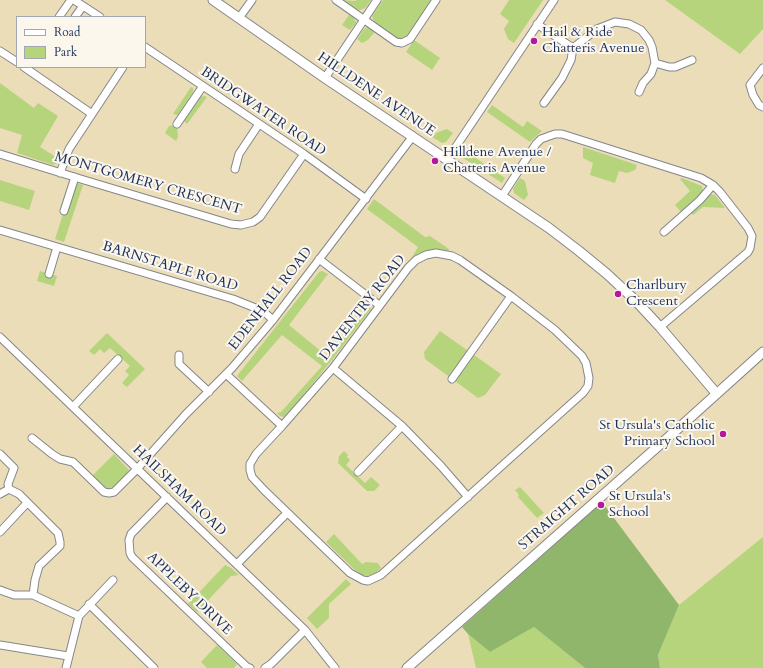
<!DOCTYPE html>
<html>
<head>
<meta charset="utf-8">
<style>
	body { margin:0 }
	#map { position:relative; width:763px; height:668px; overflow:hidden; background:#ecddb9; font-family:Cardo,serif }
	canvas { display:block }
	.legend { position:absolute; left:16px; top:16px; width:130px; height:52px; box-sizing:border-box; background:#fbf7ec; border:1px solid #a1a7b3; margin:0; padding:5px 7px; list-style:none; font-size:12px; color:#1b2f5e }
	.legend li { display:flex; align-items:center; gap:8px; height:20px }
	.legend b { width:20px; border:1px solid #a1a7b3 }
</style>
</head>
<body>
<div id="map">
<canvas width="763" height="668"></canvas>
<ul class="legend">
<li><b style="height:5px;background:#fff"></b>Road</li>
<li><b style="height:11px;background:#b5d47c"></b>Park</li>
</ul>
</div>
<script>
const ctx = document.querySelector('canvas').getContext('2d');
ctx.lineJoin = 'round';
function fill(path, color) { ctx.fillStyle = color; ctx.fill(path, 'evenodd'); }
const shape = rows => new Path2D(rows.map(r => 'M' + r).join(''));
function strokePath(path, color, width, dash) { ctx.strokeStyle = color; ctx.lineWidth = width; ctx.lineCap = dash ? 'butt' : 'round'; ctx.setLineDash(dash || []); ctx.stroke(path); }
function drawText(font, color, halo, rows, align = 'center') {
  ctx.font = font + ' Cardo,serif'; ctx.lineWidth = 4; ctx.setLineDash([]); ctx.textBaseline = 'middle'; ctx.strokeStyle = halo; ctx.fillStyle = color; for (const [text, x, y, turn = 0] of rows) {
    ctx.save(); ctx.translate(x, y); ctx.rotate((+turn || 0) * Math.PI / 180); ctx.textAlign = isNaN(turn) ? turn : align; if (halo) ctx.strokeText(text, 0, 0); ctx.fillText(text, 0, 0); ctx.restore();
  }
}
fill(shape([
	[342,0,355,1,356,0,371,0,365,8,358,11],
	[383,0,431,0,407,36,401,39,397,38,374,22,372,16],
	[509,0,543,0,514,43,508,39,504,29,509,21,500,14],
	[665,0,763,0,763,29,740,54],
	[349,15,354,17,356,23,350,30,342,25],
	[368,27,375,32,368,40,362,43,357,39,364,29],
	[414,40,440,58,432,70,406,52],
	[0,83,34,108,38,103,58,116,40,147,59,159,58,163,53,165,17,153,22,135,0,128],
	[191,87,193,88,193,92,178,115,173,114],
	[204,96,207,97,187,124,183,120,199,97],
	[492,105,523,127,527,121,542,131,530,142,487,112],
	[177,124,178,137,176,141,165,133,169,126],
	[447,129,453,133,446,142,442,143,432,137,436,133],
	[583,147,637,165,635,170,627,173,619,171,615,183,590,175,593,163,583,158],
	[461,148,505,178,502,183,499,181,460,156],
	[520,178,525,181,528,195,524,200,514,193,513,189],
	[682,178,702,186,703,192,682,213,675,205,690,191,680,179],
	[0,180,35,191,29,210,0,201],
	[76,183,83,185,64,242,55,239,64,211],
	[708,194,715,195,725,208,703,207,693,215,690,212],
	[374,199,425,237,430,236,449,249,448,251,428,250,411,259,418,247,367,209],
	[40,271,57,276,54,286,37,281],
	[322,271,328,274,289,325,328,357,368,304,371,309,332,360,305,393,284,417,280,416,277,413,281,412,322,366,282,335,242,381,237,376,319,272],
	[440,331,501,374,485,395,478,398,425,359,424,352],
	[107,333,145,369,127,387,122,383,129,375,125,371,130,366,110,348,104,353,100,349,94,355,89,351],
	[344,451,348,455,347,457,350,460,346,465,365,483,371,477,380,485,374,491,367,491,338,463,339,456],
	[114,454,129,470,125,476,112,488,105,488,92,476],
	[520,487,544,513,537,518,518,497,519,495,515,490],
	[334,534,362,564,366,562,378,563,381,568,376,573,368,576,362,575,355,570,326,542],
	[763,537,763,668,660,668,658,655,679,605],
	[225,565,231,568,239,575,231,576,197,612,188,604],
	[346,579,351,584,329,604,329,618,317,629,307,618],
	[534,627,585,668,476,668,468,634,490,652],
	[217,645,237,664,234,668,207,668,201,662]
]), '#b5d47c');
fill(shape([
	[602,502,679,605,658,655,660,668,585,668,534,627,490,652,468,634,462,627]
]), '#90b66c');
const minor = shape([
	[74,0,100,17],
	[336,0,396,42,402,43,410,39,436,0],
	[59,17,71,0],
	[75,17,83,6],
	[239,18,252,0],
	[537,24,573,48],
	[145,47,304,154,366,199],
	[0,51,17,62],
	[655,63,669,67,675,67,692,60],
	[24,67,92,114],
	[763,68,750,85,753,95,759,105,763,107],
	[325,78,377,0],
	[544,103,562,78,571,60,573,48,597,29,615,22,629,24,641,30,649,40,652,47,655,63,651,74,643,83,639,92],
	[177,124,203,86],
	[0,154,84,180,231,224,241,225,253,222,260,217,304,154],
	[447,160,554,0],
	[235,169,239,154,259,124],
	[60,173,69,149,123,67],
	[502,196,536,144,541,139,555,134,562,134,701,178,713,185,720,192,748,228,752,236,750,248,748,252,660,327],
	[64,211,75,177],
	[0,230,233,299,263,311,273,320],
	[664,232,700,200,713,185],
	[436,253,452,256,460,260,511,296,555,330,582,356,586,363,589,378,588,386,583,393,505,463,381,575,368,581,363,580,350,573,264,490,252,477,250,470,250,464,256,454,282,426,333,368,408,268,416,260,426,255,436,253],
	[319,259,379,305],
	[49,274,57,247],
	[0,337,305,630,335,668],
	[179,355,179,364,209,392],
	[333,368,402,426,441,466,468,497],
	[226,374,282,426],
	[452,379,511,296],
	[73,407,118,359],
	[32,438,52,454,60,459,73,462,104,492,109,493,114,492,137,469,186,414,232,368,273,320,413,136],
	[0,454,14,468,8,484,9,489,19,494,58,533,60,542,60,546,39,566,35,580,33,595],
	[358,472,402,426],
	[0,494,9,489],
	[167,497,131,534,129,540,130,553,132,557,247,667,250,668],
	[0,532,27,503],
	[237,564,287,513],
	[0,590,14,595,33,595,79,616],
	[89,604,154,668],
	[0,645,68,656],
	[66,668,79,616,113,580],
	[265,668,271,664,305,630]
]);
const tertiary = shape([
	[213,0,325,78,549,228,579,251,607,274,635,300,660,327,716,393],
	[407,668,681,426,763,352]
]);
strokePath(minor, '#84868c', 9);
strokePath(tertiary, '#84868c', 11);
strokePath(minor, '#fff', 7);
strokePath(tertiary, '#fff', 9);
for (const [x, y, r, color] of [
	[534,41,4,"#b5179e"],
	[435,161,4,"#b5179e"],
	[618,294,4,"#b5179e"],
	[723,434,4,"#b5179e"],
	[601,505,4,"#b5179e"]
]) { const dot = new Path2D(); dot.arc(x, y, r, 0, 2 * Math.PI); ctx.fillStyle = color; ctx.fill(dot); strokePath(dot, '#fbf7ec', 1.5); }
drawText('14px', '#1b2f5e', '#fbf7ec', [
	["Hail & Ride",542,33],
	["Chatteris Avenue",542,49],
	["Hilldene Avenue /",443,153],
	["Chatteris Avenue",443,169],
	["Charlbury",626,286],
	["Crescent",626,302],
	["St Ursula's Catholic",715,426,"right"],
	["Primary School",715,442,"right"],
	["St Ursula's",609,497],
	["School",609,513]
], 'left');
drawText('14px', '#1b2f5e', '#fbf7ec', [
	["HILLDENE AVENUE",376,95,34],
	["BRIDGWATER ROAD",263,112,34],
	["MONTGOMERY CRESCENT",148,184,16],
	["BARNSTAPLE ROAD",170,267,17],
	["EDENHALL ROAD",271,299,-52],
	["DAVENTRY ROAD",363,308,-52],
	["HAILSHAM ROAD",179,491,44],
	["STRAIGHT ROAD",567,508,-41],
	["APPLEBY DRIVE",189,594,44]
]);
</script>
</body>
</html>
